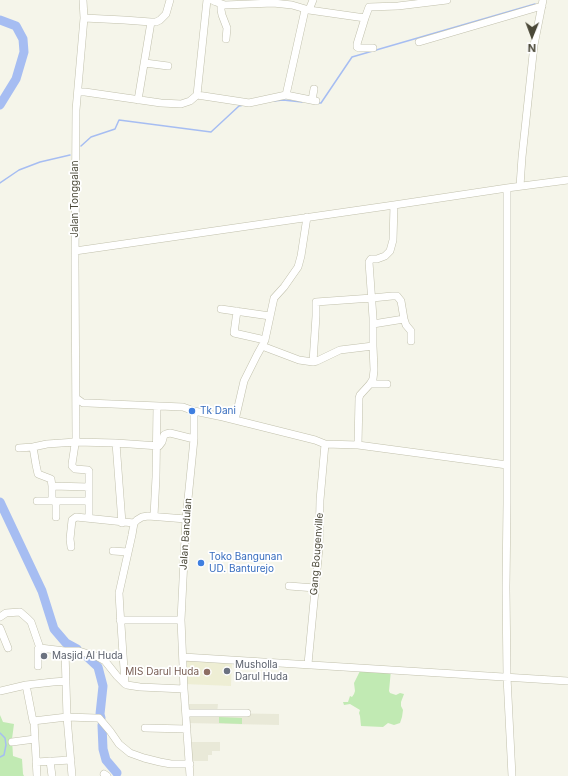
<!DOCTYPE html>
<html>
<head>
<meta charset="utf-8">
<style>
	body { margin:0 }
	#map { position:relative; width:568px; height:776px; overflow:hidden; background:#f5f5ea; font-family:Inter,sans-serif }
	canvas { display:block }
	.north { position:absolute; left:512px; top:16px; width:40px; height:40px; -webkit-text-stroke:3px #fff; paint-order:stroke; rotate:181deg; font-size:11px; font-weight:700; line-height:16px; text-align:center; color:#4a4838 }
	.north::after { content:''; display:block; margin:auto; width:14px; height:18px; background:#4a4838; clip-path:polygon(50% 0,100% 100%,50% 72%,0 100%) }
</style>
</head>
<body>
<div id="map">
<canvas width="568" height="776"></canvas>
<div class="north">N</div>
</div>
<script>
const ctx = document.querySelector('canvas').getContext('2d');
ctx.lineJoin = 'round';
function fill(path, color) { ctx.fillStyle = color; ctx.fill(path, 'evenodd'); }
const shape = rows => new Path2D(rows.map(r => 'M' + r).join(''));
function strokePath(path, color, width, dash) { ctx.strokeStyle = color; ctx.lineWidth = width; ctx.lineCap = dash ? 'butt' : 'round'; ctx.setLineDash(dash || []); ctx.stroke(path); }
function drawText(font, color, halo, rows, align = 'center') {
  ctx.font = font + ' Inter,sans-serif'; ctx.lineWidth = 3.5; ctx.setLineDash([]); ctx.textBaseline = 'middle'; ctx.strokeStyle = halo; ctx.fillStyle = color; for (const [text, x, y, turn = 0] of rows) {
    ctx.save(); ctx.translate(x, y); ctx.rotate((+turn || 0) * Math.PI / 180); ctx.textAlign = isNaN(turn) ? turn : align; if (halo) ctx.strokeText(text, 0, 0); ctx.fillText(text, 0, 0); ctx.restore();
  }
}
fill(shape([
	[185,704,218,704,217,713,279,714,279,725,186,723],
	[188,742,220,742,220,751,212,751,212,755,208,755,208,761,189,761]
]), '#e9e9d8');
fill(shape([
	[183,657,232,660,231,686,184,684]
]), '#eeeed4');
fill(shape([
	[361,668,391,670,389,691,390,693,396,695,400,693,404,694,401,702,401,706,403,710,402,717,400,723,394,725,388,723,383,727,361,726,360,716,359,713,360,710,350,704,344,705,343,702,348,702,350,696,352,697,354,694,355,691,354,683,359,673],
	[0,715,3,722,14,724,12,739,13,756,22,759,23,774,24,776,0,776],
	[219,717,242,718,242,724,219,723]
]), '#c1eab3');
strokePath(shape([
	[274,101,283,100,302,102],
	[318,103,321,103,352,57,535,4],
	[81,146,91,137,115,129,119,120,211,132,239,106,244,105],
	[0,183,19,170,40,162,70,155],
	[0,733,5,738,6,745,4,755,0,757]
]), '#a6bdf2', 1.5);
strokePath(shape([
	[0,20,16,26,23,39,24,52,16,79,0,105],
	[0,502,42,591,54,629,66,643,77,649],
	[84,654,98,667,103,686,100,714,101,718],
	[102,725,103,749,106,760,117,773]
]), '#a6bdf2', 9);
const minor = shape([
	[83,0,84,18,76,110,75,262,76,438,72,464,72,466,75,469,88,470,89,471,89,518],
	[207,0,197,95,243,102,249,103,286,95,305,10],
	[212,0,216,2,225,5,273,3,292,5,309,10,313,0],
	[221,5,221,10,222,15,227,28,226,39],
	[309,10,365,18,369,7,398,6,447,0],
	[84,18,124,20,151,22,156,22,160,20,166,14,170,0],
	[365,18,357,44,357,47,359,48,373,48],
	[419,42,542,6],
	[145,63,168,66],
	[78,92,85,92,161,103,181,104,190,101,197,95],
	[286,95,316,101],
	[138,100,151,22],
	[312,100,314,89],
	[520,186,522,157,534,45,543,0],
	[507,188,507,503,506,588,507,677,512,776],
	[75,251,394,205,507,188,568,180],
	[221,309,270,316],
	[237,311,234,333,265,340],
	[373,324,404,319,406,325,411,331,411,341],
	[262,346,265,340,274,298,284,287,298,267,301,256,307,217],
	[313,362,317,361,340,350,373,346,373,318,369,262,371,259,377,259,385,256,390,251,393,240,394,205],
	[370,384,387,384],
	[76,398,83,403,88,403,183,407,194,411,194,439,186,519,181,620,184,689,190,776],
	[194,411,223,417,315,440,325,444,358,445,507,465],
	[235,420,244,381,257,355,262,346,299,360,313,362,316,316,316,302,372,298,392,296,397,296,401,301,404,319],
	[116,443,122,523],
	[358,445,359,398,360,395,370,384,373,379,374,370,373,346],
	[19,448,33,447],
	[52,486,51,479,38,474,36,465,33,447,47,444,76,442,116,443,159,446,162,442,164,435,166,434,170,433,194,439],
	[37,501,89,501],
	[52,501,52,486,89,487],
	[56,501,56,517],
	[154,516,156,477,157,406],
	[71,547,70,539,72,520,76,517,134,523],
	[113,551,128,552],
	[289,586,315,588],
	[0,617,6,613,20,612,28,619,31,622,40,648],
	[120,620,181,620],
	[0,628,8,648],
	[65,651,67,717,72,776],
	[183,657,568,681],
	[308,664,319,548,320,500,325,444],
	[38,666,38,649,40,648,65,651,79,651,98,657,105,661,117,676,125,684],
	[26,685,33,721,67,717,96,718,99,718,110,731,119,744,130,753,144,758,160,762,171,764,190,764],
	[184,689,140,687,127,685,125,684,120,610,119,593,132,535,134,523,137,520,142,517,148,516,186,519],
	[0,691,26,685,53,682,66,681],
	[186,713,247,713],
	[34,721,37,776],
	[145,728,187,729],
	[12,742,35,739],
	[50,761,52,776],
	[36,762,71,760],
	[104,774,107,776]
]);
strokePath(minor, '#c1c0ac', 8);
strokePath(minor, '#fff', 7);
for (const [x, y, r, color] of [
	[192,411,4,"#3f7fe0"],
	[201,563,4,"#3f7fe0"],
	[44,656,4,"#6b7280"],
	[227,671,4,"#6b7280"],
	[207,672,4,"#8d6e63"]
]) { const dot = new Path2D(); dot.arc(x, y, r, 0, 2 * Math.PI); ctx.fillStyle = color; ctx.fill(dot); strokePath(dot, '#fff', 1.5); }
drawText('10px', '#4a4838', '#fff', [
	["Jalan Tonggalan",75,199,-90],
	["Jalan Bandulan",186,534,-86],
	["Gang Bougenville",317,554,-86]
]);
drawText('10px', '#366cbe', '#fff', [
	["Tk Dani",200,411],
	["Toko Bangunan",209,557],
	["UD. Banturejo",209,569]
], 'left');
drawText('10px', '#5b616d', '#fff', [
	["Masjid Al Huda",52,656],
	["Musholla",235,665],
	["Darul Huda",235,677]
], 'left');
drawText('10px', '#785e54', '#fff', [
	["MIS Darul Huda",199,672]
], 'right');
</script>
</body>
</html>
